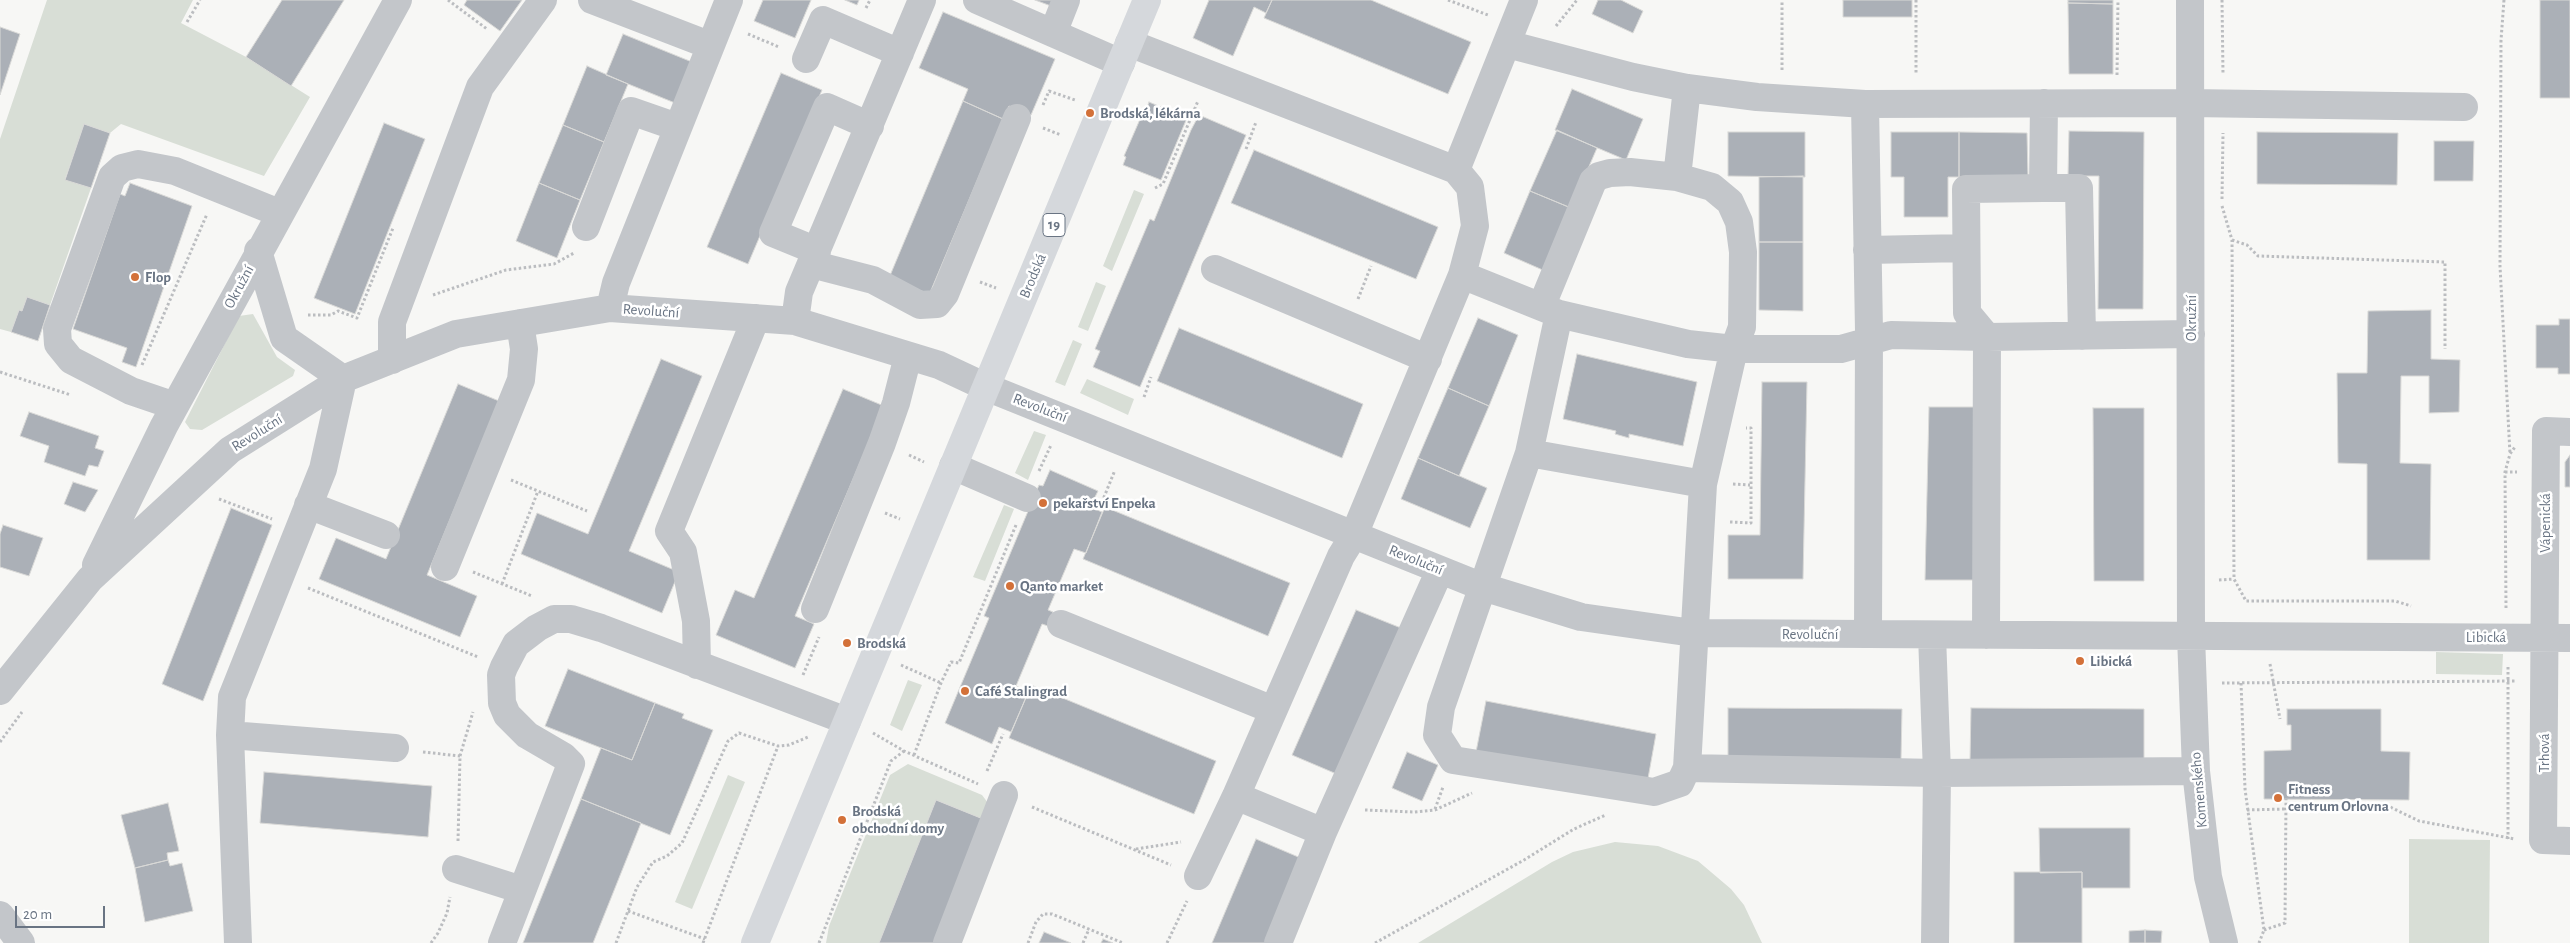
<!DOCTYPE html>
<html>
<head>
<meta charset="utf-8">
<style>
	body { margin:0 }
	#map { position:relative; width:2570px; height:943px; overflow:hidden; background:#f7f7f5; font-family:"Alegreya Sans",sans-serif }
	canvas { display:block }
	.scale { position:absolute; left:15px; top:906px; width:90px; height:22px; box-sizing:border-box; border:2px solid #697483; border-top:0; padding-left:6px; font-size:15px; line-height:18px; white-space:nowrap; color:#697483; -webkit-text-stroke:4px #fff; paint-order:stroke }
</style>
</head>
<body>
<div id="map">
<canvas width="2570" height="943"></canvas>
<div class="scale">20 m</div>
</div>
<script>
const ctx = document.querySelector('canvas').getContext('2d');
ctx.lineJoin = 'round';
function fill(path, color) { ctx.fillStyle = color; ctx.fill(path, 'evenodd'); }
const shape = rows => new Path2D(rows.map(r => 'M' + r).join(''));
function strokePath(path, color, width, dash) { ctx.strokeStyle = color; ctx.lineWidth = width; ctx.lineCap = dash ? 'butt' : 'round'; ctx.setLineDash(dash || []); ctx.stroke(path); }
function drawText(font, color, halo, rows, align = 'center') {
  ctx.font = font + ' "Alegreya Sans",sans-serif'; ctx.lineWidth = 5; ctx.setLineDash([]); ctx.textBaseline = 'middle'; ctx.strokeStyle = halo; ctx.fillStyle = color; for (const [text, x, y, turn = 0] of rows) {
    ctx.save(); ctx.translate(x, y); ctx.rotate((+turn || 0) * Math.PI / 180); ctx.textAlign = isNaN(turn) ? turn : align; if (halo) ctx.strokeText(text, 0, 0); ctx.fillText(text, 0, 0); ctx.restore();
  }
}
fill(shape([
	[47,0,193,0,181,23,248,58,310,97,264,176,121,124,110,133,84,124,65,179,91,188,50,305,27,297,22,311,19,310,11,332,0,329,0,139],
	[1134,190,1144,194,1112,271,1103,266],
	[1096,282,1106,286,1088,331,1078,327],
	[253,314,277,357,295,370,293,376,202,430,190,429,185,422,239,316],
	[1073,340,1082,344,1065,386,1055,382],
	[1087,379,1134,399,1128,415,1080,393],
	[1034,431,1046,435,1028,480,1015,473],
	[1004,505,1014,509,985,581,973,577],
	[2436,652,2503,654,2502,675,2436,674],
	[908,680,922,685,902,731,890,725],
	[908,764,982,795,988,803,983,819,936,800,879,943,826,943,829,926,890,775],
	[728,775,745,782,692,909,675,902],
	[2409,839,2490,840,2489,943,2409,943],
	[1615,842,1658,846,1698,861,1731,889,1744,905,1762,943,1418,943,1552,862,1573,852]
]), '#d8ded6');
const building = shape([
	[282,0,344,0,291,86,246,57,282,0],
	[467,0,522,0,500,31,464,5,467,0],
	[763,0,811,0,795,38,754,21,763,0],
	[845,0,859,0,857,5,845,0],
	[1035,0,1053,0,1051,6,1035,0],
	[1209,0,1272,0,1266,13,1254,7,1233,56,1193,38,1209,0],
	[1272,0,1371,0,1471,42,1448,94,1264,18,1272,0],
	[1598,0,1621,0,1643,11,1633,33,1592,14,1598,0],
	[1843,0,1912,0,1912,17,1843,17,1843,0],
	[2068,0,2113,0,2113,4,2068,3,2068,0],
	[2540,0,2570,0,2570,98,2540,98,2540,0],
	[2068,3,2113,4,2113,74,2069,74,2068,3],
	[943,12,1055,59,1031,115,1009,106,1003,119,963,101,968,89,919,68,943,12],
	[0,27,20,34,0,95,0,27],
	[623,34,692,62,675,103,606,75,623,34],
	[587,66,628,84,604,142,563,125,587,66],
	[781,73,822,90,748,264,707,247,781,73],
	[1572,89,1643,119,1626,160,1555,130,1572,89],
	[963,101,1003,119,929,295,889,278,963,101],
	[1149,102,1187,118,1161,180,1123,165,1126,157,1124,156,1144,110,1146,110,1149,102],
	[1199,115,1246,135,1140,387,1093,367,1100,351,1095,349,1150,219,1154,221,1191,130,1199,115],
	[384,123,425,139,355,314,314,298,384,123],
	[84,124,110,133,91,188,65,180,84,124],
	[563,125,604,142,580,200,539,183,563,125],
	[1557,130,1597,148,1571,208,1530,191,1557,130],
	[2069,131,2144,132,2143,309,2098,309,2099,176,2068,176,2069,131],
	[1728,132,1805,132,1805,177,1728,176,1728,132],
	[1891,132,1959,132,1959,177,1948,177,1948,217,1904,217,1904,177,1891,177,1891,132],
	[1959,132,2027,133,2028,177,1959,177,1959,132],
	[2257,132,2398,133,2397,185,2257,184,2257,132],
	[2434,141,2474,141,2473,181,2434,181,2434,141],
	[1254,150,1438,227,1416,279,1231,203,1254,150],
	[1803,176,1803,242,1759,242,1759,177,1803,176],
	[130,183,192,206,136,367,122,362,127,348,73,329,120,194,125,196,130,183],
	[539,183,580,200,557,258,516,241,539,183],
	[1530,191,1571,208,1545,271,1504,253,1530,191],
	[1759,242,1803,242,1803,311,1759,310,1759,242],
	[27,297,50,305,38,341,11,332,19,310,22,311,27,297],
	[2431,310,2431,359,2460,360,2459,412,2429,413,2429,376,2401,376,2400,463,2431,464,2430,560,2367,560,2367,464,2338,463,2337,373,2367,373,2368,311,2431,310],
	[1478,318,1518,335,1489,406,1448,388,1478,318],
	[2559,319,2570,319,2570,374,2558,374,2558,368,2536,368,2536,325,2559,325,2559,319],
	[1179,328,1363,404,1342,458,1157,381,1179,328],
	[1577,354,1697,382,1683,446,1629,434,1629,438,1615,434,1616,431,1563,419,1577,354],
	[661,359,702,376,629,551,679,572,662,613,521,554,537,513,588,534,661,359],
	[1762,382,1807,382,1803,579,1728,579,1728,535,1760,535,1762,382],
	[458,384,499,401,427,575,477,596,460,637,319,579,336,538,386,559,458,384],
	[1448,388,1489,406,1459,476,1418,458,1448,388],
	[843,389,884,406,795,616,814,624,795,668,716,635,735,590,754,598,843,389],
	[1929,407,1980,407,1977,580,1925,580,1929,407],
	[2093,408,2144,408,2144,581,2094,581,2093,408],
	[29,412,99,436,95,448,104,451,98,467,89,465,85,476,44,462,49,446,20,436,29,412],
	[2570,455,2570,487,2565,487,2565,462,2570,455],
	[1418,458,1487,488,1470,528,1401,499,1418,458],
	[1050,470,1098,491,1090,507,1102,512,1086,553,1074,549,1048,610,1053,612,1048,626,1042,624,1016,686,1029,691,1011,732,999,727,992,744,945,723,989,618,984,616,1039,485,1043,486,1050,470],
	[73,482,98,490,85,512,64,504,73,482],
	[1105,507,1290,583,1268,636,1083,559,1105,507],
	[231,508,272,525,203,701,162,684,231,508],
	[3,525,43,538,29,576,0,567,0,534,3,525],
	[1356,610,1401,628,1339,775,1292,755,1356,610],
	[568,669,655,703,632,760,545,726,568,669],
	[1031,685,1216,761,1194,814,1009,738,1031,685],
	[1486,701,1656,734,1647,784,1476,752,1486,701],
	[655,703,684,714,682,718,713,730,670,835,581,799,601,748,632,760,655,703],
	[1728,708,1902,709,1901,760,1728,760,1728,708],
	[1971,708,2144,709,2144,760,1970,760,1971,708],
	[2287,709,2381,709,2381,751,2410,752,2409,800,2264,799,2264,751,2291,750,2291,725,2287,725,2287,709],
	[1407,752,1438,765,1422,801,1392,788,1407,752],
	[264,772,432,786,428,837,260,823,264,772],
	[581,799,641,823,593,943,523,943,581,799],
	[936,800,983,819,934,943,879,943,936,800],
	[168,803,179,851,167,853,168,860,135,868,121,815,168,803],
	[2039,828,2130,828,2130,888,2082,888,2082,872,2040,873,2039,828],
	[1256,839,1303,859,1267,943,1212,943,1256,839],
	[168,860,170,866,182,863,193,911,145,922,135,868,168,860],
	[2014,872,2082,872,2082,943,2014,943,2014,872],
	[2145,930,2162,931,2161,943,2145,943,2145,930],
	[2145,930,2145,943,2129,943,2129,931,2145,930],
	[1044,932,1071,943,1039,943,1044,932],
	[1103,939,1113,943,1101,943,1103,939]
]);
fill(building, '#abb0b7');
strokePath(building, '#d9d9d7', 1);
strokePath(shape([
	[448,0,487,29],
	[1448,0,1488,15],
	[1916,0,1916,74],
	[2222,0,2223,74],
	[2504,0,2501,40,2500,266,2510,454],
	[866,8,870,0],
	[187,22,200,0],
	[1556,26,1577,0],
	[748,34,779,47],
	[1782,70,1782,0],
	[2117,75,2118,0],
	[1043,105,1049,91,1075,100],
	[1043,128,1061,135],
	[1246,149,1256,122],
	[1155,188,1163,184,1198,101],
	[2222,199,2223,133],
	[2222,206,2232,240,2234,579,2246,601,2395,601,2411,606],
	[2232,240,2247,245,2258,256,2445,262,2445,349],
	[980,282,996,288],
	[433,295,506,270,554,264,574,253],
	[1358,299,1371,266],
	[308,315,331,315,338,311,357,318,393,228],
	[142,365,207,214],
	[0,372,71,395],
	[1144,397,1151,377],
	[909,455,924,462],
	[1039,471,1051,445],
	[2505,472,2517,472],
	[511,480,587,511],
	[1733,484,1750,485],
	[219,499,272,519],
	[1100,507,1115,470],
	[885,513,900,519],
	[1730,522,1751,523,1751,428,1746,428],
	[473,572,532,596],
	[2219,580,2234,579],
	[502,584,538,491],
	[308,588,478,657],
	[2506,608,2505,472,2510,454,2515,447],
	[2270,664,2280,719],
	[901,665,941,683],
	[2508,667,2508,839],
	[803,675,819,637],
	[2222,683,2516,681],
	[2241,683,2245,789,2264,930,2259,943],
	[873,733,904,751,978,784],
	[0,742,22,712],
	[423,752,460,756],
	[914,755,941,683,951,662,959,663,1016,525],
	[987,771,1003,734],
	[2386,805,2419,821,2515,839],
	[1032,807,1171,865],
	[1435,809,1443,787],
	[1365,810,1414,812,1435,810,1472,793],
	[2247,810,2286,809],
	[458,841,460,756,473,712],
	[1136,849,1181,842],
	[628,911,705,939],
	[2264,930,2285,923,2286,799],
	[431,943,438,933,447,913,450,897],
	[616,943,637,887,653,862,667,856,682,843,728,741,739,733,778,746,789,745,808,737],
	[703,943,778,746],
	[819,943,891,761,904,751],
	[1028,943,1036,922,1043,914,1052,914,1123,943],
	[1083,943,1089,929],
	[1167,943,1187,901],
	[1375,943,1524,860,1574,829,1606,815]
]), '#bbbdc0', 3, [2.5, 2.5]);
strokePath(shape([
	[592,0,709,45],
	[977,0,1121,63],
	[2190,0,2191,636,2196,771,2208,877,2224,943],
	[1053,33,1066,0],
	[1129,43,1456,170,1470,187,1475,226,1462,275],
	[1507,44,1633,77,1687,88,1757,97,1865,104,2190,103,2464,107],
	[806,59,823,20,900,53],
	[2044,103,2043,188,2079,188,2082,336],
	[1865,104,1869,331,1868,634],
	[1456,170,1524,0],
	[1677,177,1687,88],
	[586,227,631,111,677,127],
	[1867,250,1966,248],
	[258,251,284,338,343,379],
	[817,251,773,233,827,107,870,126],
	[811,264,873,280,920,305,937,304,945,294,1017,118],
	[1215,269,1428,359],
	[1542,305,1593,181,1599,176,1610,173,1630,172,1677,177,1712,187,1730,202,1739,222,1743,252,1742,327,1734,349,1703,484,1687,768,1680,783,1654,792,1453,760,1437,735,1441,707,1529,453,1559,314],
	[610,308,616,283,729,0],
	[795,321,799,292,922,0],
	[392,360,392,322,480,87,543,0],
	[175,406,131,391,71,360,58,344,57,329,112,177,122,168,138,164,175,171,279,213],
	[2570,432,2546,431,2543,840,2570,841],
	[1529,453,1703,484],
	[953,466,1027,498],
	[308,505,386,535],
	[96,565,164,426,398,0],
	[445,567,521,380,524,349,520,323],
	[815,609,882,443,896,403,908,356],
	[1061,624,1273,710],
	[1932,635,1937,773,1935,943],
	[1986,635,1987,337,1967,313,1966,189,2043,188],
	[697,665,696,621,683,552,669,531,756,318],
	[0,691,90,579,230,450,343,379,456,334,610,308,795,321,939,365,986,387,1483,587,1581,617,1693,633,2570,638],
	[230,735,395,748],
	[1687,768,1937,773,2196,771],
	[1236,796,1323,832],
	[456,869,522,890],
	[1198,876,1236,796,1341,556,1354,535,1462,275,1559,314,1688,344,1734,349,1841,349,1891,335,1987,337,2191,334],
	[0,915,21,943],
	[238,943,230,735,232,697,323,469,343,379],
	[502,943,571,764,563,756,527,735,507,715,502,703,501,675,504,667,516,644,537,628,554,619,571,619,601,628,847,721],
	[947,943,1004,795],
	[1278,943,1323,832,1440,570]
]), '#c3c6ca', 28);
strokePath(shape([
	[755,943,1147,0]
]), '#d5d8dc', 28);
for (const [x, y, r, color] of [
	[1090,113,5,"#d37139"],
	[135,277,5,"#d37139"],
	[1043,503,5,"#d37139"],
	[1010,586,5,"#d37139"],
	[847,643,5,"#d37139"],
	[2080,661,5,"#d37139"],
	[965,691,5,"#d37139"],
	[2278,798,5,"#d37139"],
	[842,820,5,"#d37139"]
]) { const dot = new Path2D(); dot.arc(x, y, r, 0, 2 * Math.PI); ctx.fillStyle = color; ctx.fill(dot); strokePath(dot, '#fff', 2); }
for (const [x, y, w] of [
	[1054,225,22]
]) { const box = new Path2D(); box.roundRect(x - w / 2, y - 11.5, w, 23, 4); ctx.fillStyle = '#fff'; ctx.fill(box); strokePath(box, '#697483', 1); }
drawText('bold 14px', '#697483', null, [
	["19",1054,225]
]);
drawText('bold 15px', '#697483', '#fff', [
	["Brodská, lékárna",1100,113],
	["Flop",145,277],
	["pekařství Enpeka",1053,503],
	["Qanto market",1020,586],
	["Brodská",857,643],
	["Libická",2090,661],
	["Café Stalingrad",975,691],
	["Fitness",2288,789],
	["centrum Orlovna",2288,806],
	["Brodská",852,811],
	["obchodní domy",852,828]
], 'left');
drawText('15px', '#697483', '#fff', [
	["Brodská",1033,276,-67],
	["Okružní",239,287,-62],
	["Revoluční",651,311,4],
	["Okružní",2191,318,-90],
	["Revoluční",1040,408,21],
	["Revoluční",257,433,-32],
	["Vápenická",2545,523,-90],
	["Revoluční",1416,560,22],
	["Revoluční",1810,634],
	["Libická",2486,637],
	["Trhová",2544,753,-90],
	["Komenského",2199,790,-95]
]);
</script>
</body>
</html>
